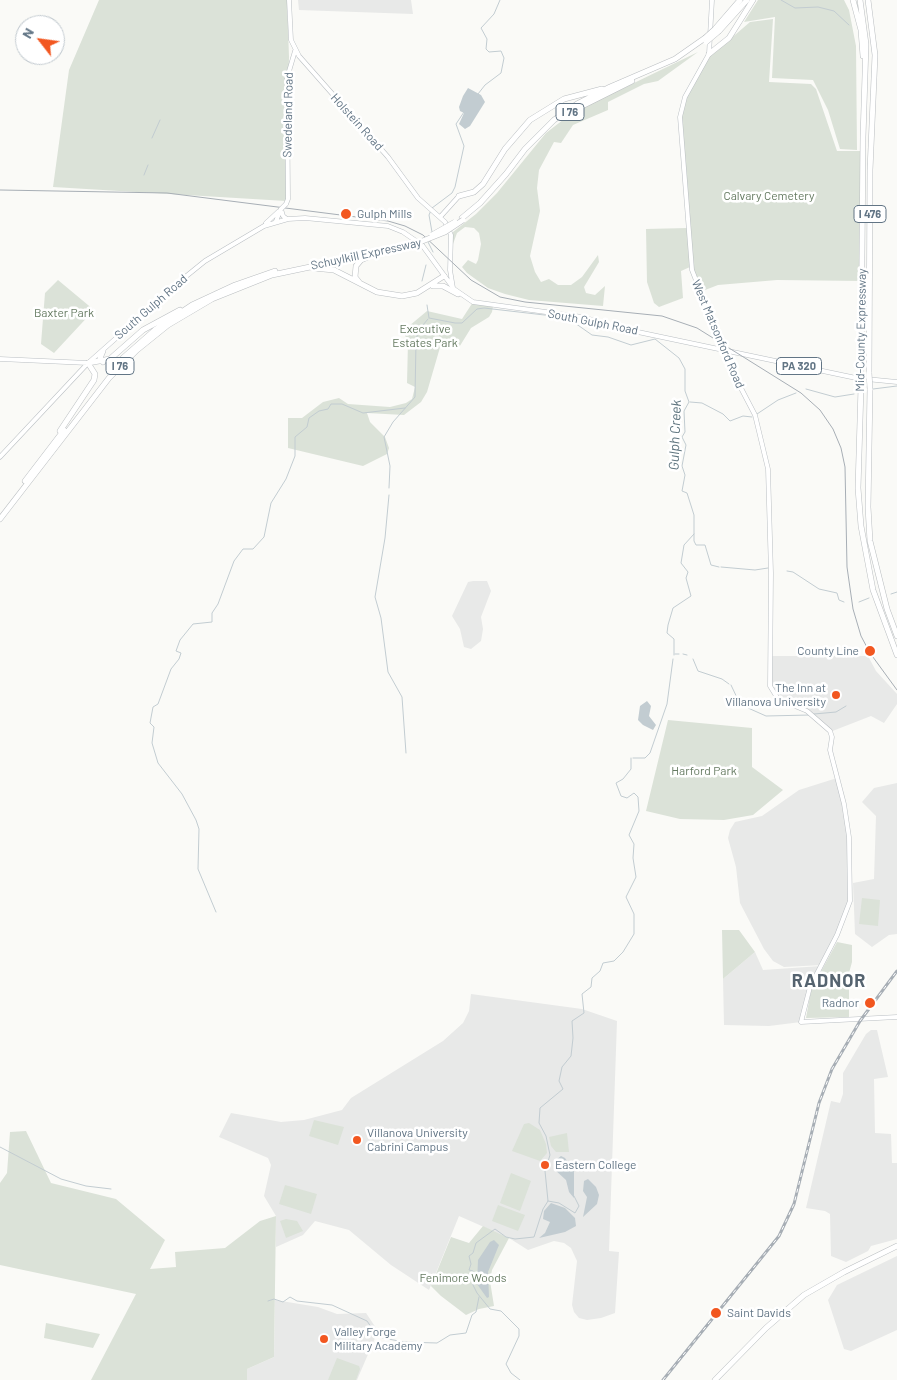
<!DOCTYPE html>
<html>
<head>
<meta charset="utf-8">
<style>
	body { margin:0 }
	#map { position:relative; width:897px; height:1380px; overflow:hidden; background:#fafaf7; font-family:Barlow,sans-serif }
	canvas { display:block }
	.north { position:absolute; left:15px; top:15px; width:50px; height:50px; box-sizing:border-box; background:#fff; border:1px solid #c0c8ce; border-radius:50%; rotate:300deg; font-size:14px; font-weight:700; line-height:20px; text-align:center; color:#627585 }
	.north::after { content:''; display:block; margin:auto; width:18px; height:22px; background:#f25720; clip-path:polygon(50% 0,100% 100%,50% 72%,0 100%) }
</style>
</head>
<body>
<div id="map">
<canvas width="897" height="1380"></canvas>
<div class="north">N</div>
</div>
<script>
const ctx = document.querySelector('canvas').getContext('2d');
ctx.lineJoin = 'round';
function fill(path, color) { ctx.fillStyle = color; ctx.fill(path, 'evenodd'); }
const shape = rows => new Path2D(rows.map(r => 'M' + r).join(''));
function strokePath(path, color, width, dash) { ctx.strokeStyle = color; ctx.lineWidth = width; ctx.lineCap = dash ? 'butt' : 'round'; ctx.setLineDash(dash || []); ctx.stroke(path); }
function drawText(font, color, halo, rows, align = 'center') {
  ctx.font = font + ' Barlow,sans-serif'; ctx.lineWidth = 5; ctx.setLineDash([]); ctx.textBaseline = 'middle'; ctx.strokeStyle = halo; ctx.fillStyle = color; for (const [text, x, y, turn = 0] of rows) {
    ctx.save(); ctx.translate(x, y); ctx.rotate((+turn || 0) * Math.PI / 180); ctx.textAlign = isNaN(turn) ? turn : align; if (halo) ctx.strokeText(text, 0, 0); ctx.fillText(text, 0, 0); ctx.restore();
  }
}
fill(shape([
	[298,0,411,0,413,14,299,10],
	[473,581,487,581,491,591,481,617,483,629,481,641,471,649,464,647,460,629,452,616,468,582],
	[770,656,868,656,876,671,897,694,897,704,884,723,871,716,830,732,807,711,781,701,771,689],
	[837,778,847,822,851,888,846,916,822,965,784,967,773,961,764,949,740,903,736,867,728,838,730,830,735,822,762,816,799,790],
	[897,783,897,934,889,935,872,947,855,934,853,883,874,879,876,816,862,802,874,788],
	[755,952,763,970,821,966,810,987,801,1022,769,1026,724,1025,723,979],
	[471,994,582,1009,617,1021,609,1251,619,1252,615,1313,601,1318,587,1320,579,1318,574,1312,572,1305,577,1261,571,1248,564,1243,554,1241,528,1250,509,1238,459,1216,429,1290,391,1265,349,1230,315,1221,303,1235,276,1247,276,1216,264,1196,271,1165,268,1158,219,1137,231,1113,281,1122,304,1120,342,1110,351,1098,443,1041,463,1023,469,1011],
	[871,1030,877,1030,888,1077,874,1079,875,1133,891,1134,892,1163,897,1163,897,1239,871,1246,868,1251,846,1262,831,1256,830,1214,825,1211,806,1208,831,1101,840,1103,843,1094,843,1073,866,1034],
	[897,1256,897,1330,851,1351,844,1349,828,1300,837,1285],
	[275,1300,318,1307,337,1314,366,1313,378,1331,357,1380,247,1380,247,1369,274,1357]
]), '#e8e9e8');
fill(shape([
	[99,0,287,0,289,57,286,201,53,187,69,70],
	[758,0,844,0,849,10,856,46,857,150,840,149,828,110,813,80,772,78,775,17,744,22],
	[773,19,769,82,811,84,816,89,837,151,863,151,862,281,777,280,718,285,700,292,692,270,680,123,683,104,707,59,750,22],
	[698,52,658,81,644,84,608,102,608,110,573,125,561,143,554,142,539,170,537,188,540,211,530,256,535,272,541,282,549,279,558,285,571,285,582,277,598,255,599,262,584,287,586,293,595,295,605,286,603,306,529,300,505,294,488,288,467,273,462,267,468,260,476,264,478,260,481,244,479,233,474,228,465,227,457,233,453,244,453,232,476,214,497,193,546,133,572,113],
	[687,228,690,267,681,271,683,298,659,307,654,303,647,282,646,229],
	[58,280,94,310,54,353,41,344,45,293],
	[473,302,493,306,492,312,489,317,471,328,458,349,441,344,427,392,421,402,404,415,367,413,370,422,385,437,389,448,387,454,363,466,288,448,288,418,302,418,323,402,339,398,348,404,390,407,406,403,412,399,415,387,407,383,408,342,403,331,427,311,462,319],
	[668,720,752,728,752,767,783,790,753,815,724,820,680,819,646,811],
	[862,898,880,900,878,926,859,924],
	[722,930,739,930,755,952,723,979],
	[837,942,852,945,852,962,849,973,849,1017,806,1018,811,990],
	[314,1120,344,1127,338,1145,309,1136],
	[529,1123,540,1130,546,1144,547,1153,540,1161,512,1151,524,1124],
	[26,1131,51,1183,116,1199,165,1240,150,1269,176,1267,175,1252,225,1248,260,1221,276,1216,274,1357,247,1369,247,1380,91,1380,136,1294,0,1265,0,1183,7,1173,10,1132],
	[567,1133,569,1152,556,1152,551,1146,549,1137],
	[511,1173,531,1181,520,1211,500,1203],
	[285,1185,317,1194,311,1214,279,1204],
	[498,1205,525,1215,518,1231,492,1221],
	[286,1219,297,1221,303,1231,286,1238,280,1221],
	[483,1226,509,1238,492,1270,490,1281,494,1306,479,1309,466,1315,441,1296,431,1286,451,1237,469,1243],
	[46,1323,100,1334,93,1348,44,1338],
	[337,1358,359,1366,360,1369,356,1380,328,1380]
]), '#dbe2d8');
fill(shape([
	[468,88,481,95,485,102,470,126,465,129,459,124,464,113,460,111,459,107,463,96],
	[647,701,651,706,649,716,656,725,653,730,643,725,638,720,640,706],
	[561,1156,565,1158,574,1171,574,1198,569,1192,566,1180,554,1169,556,1160],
	[588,1179,596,1187,599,1195,597,1204,583,1217,587,1197,583,1191,584,1181],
	[551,1203,565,1208,575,1218,576,1226,565,1232,539,1238,545,1233,550,1222,543,1219,544,1211],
	[494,1240,499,1245,488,1272,489,1297,487,1298,477,1284,478,1260,490,1242]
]), '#c2ccd1');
strokePath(shape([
	[781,0,795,8,818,7,834,11,849,25],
	[478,94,485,85,501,73,504,58,501,51,489,52,486,49,487,39,481,28,494,14,500,0],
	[152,138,160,120],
	[144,175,148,165],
	[432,232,429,215,432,208,452,193,455,187,464,146,456,124,464,112],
	[428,242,433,252],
	[422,281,426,265],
	[427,305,429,318,455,323,462,323,477,309,484,308,553,316,572,321,592,335,608,337,631,345,655,339,679,358,685,369,685,391,689,402,684,411,685,432,682,437,686,445,682,466,685,475,682,491,687,493,694,515,694,541,696,545,705,545,711,565,719,567],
	[806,389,835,397,854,394],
	[873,389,897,386],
	[690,402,702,403,723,414,730,421,743,416,752,417],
	[757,414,778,400,796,393],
	[389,488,390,466,384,437,393,422,415,397,416,341,418,331,428,319],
	[389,495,385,538,375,597,381,618,388,672,402,697,406,753],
	[721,567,755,570,768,568],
	[787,571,793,572,819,589,837,593,839,600,844,602],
	[891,594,897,592],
	[859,602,869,598],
	[675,654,679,654],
	[683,654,687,655],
	[674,655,674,639,667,633,668,625,673,608,691,596,686,578,688,572,681,563,684,545,694,534],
	[693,659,698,671,722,679,729,684],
	[731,685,740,704],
	[748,708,766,716,810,715],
	[814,714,836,712,846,706],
	[633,758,645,758,650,753,667,704,673,659],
	[216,912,198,869,199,829,196,820,182,794,158,763,152,743,154,727,150,723,153,707,158,704,171,669,179,659,181,653,176,651,180,640,193,624,212,622,212,613,218,604,234,561,243,549,253,549,264,537,271,503,286,479,295,456,295,437,307,427,309,418,319,411,328,409,331,404,342,404,363,413,405,408],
	[0,1147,61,1179,86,1186,111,1189],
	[548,1201,559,1203,575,1213,579,1206,574,1196],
	[268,1301,274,1299,283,1302,290,1297,297,1301,332,1305,367,1321,378,1337,404,1342,437,1343,450,1335,466,1333,472,1315,476,1312,479,1297],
	[520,1380,511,1373,506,1364,519,1336,519,1329,501,1311,490,1309,477,1293,473,1285,473,1271,469,1270,471,1264,469,1256,473,1253,476,1243,495,1229,506,1237,515,1239,534,1237,543,1209,548,1201,545,1171,550,1155,546,1136,539,1123,540,1108,563,1089,559,1081,562,1067,571,1056,573,1038,572,1021,584,1013,582,994,591,987,592,978,600,971,603,963,614,961,623,952,634,934,634,914,626,897,636,877,633,858,634,844,629,835,639,811,638,797,634,793,627,798,621,796,616,783,623,779,631,769,631,758]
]), '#c2ccd1', 1);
const major = shape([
	[289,0,291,40,299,56,388,157,418,198,445,222,451,235,450,270,453,288],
	[712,0,709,54,685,97,680,117,692,270,731,369,755,415,768,469,771,573,770,686,778,699,807,711,830,731,832,737,830,750,844,804,849,837,850,901,837,935,810,987,801,1022,897,1017],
	[286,204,288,199,287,78,295,51],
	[441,216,459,196],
	[276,221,281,209,283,216,287,219],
	[266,223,279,211],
	[0,359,88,363],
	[0,457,88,363,184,278,205,261,264,226,288,219,305,218,388,226,403,232,422,245,454,289,473,302,582,317,619,328,856,378,897,382]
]);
const highway = shape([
	[853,0,861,30,863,56],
	[860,0,866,44,863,137,861,373],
	[868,0,875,55,870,170,869,373],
	[715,29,740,0],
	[719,31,747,0],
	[709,54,729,38,753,0],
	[570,112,632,81],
	[459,196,474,192,483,184,505,149,530,120,564,99,602,89],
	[462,218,480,203,506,174,525,149,554,120,577,104,610,87,675,59,705,38],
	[313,268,334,270,377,292,402,296,417,293,444,276],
	[359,282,355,277,356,266,361,260,368,257],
	[433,286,443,286,458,294],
	[103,351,100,358,103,362],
	[123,358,156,329,192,305,235,285,275,271],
	[861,387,858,488,861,526,873,590,897,655],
	[870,389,868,507,870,541,887,609,897,636],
	[60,431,94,380,95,374,88,363,110,359,143,330,180,310],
	[25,481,64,430],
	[0,519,109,378,137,350,168,325,212,299,272,275,410,246],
	[715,1380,766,1328,804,1295,844,1272,897,1246]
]);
strokePath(major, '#babfc3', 5);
strokePath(highway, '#babec1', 6);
strokePath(major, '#fff', 4);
strokePath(highway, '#fff', 5);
strokePath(shape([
	[0,190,167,193,388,221,405,226,423,235,471,280,500,297,525,302,662,316,697,328,801,393,820,410,833,429,841,448,845,467,847,567,853,609,861,636,870,653,897,690]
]), '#a7aeb5', 1);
const rail = shape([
	[663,1380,779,1236,794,1204,819,1103,832,1069,860,1021,897,971]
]);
strokePath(rail, '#a7aeb5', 3);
strokePath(rail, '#fff', 1, [4]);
const majorBridge = shape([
	[281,209,286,204]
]);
const highwayBridge = shape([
	[705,38,715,29],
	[706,42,719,31],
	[432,235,455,222],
	[410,246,445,232,463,220],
	[869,373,870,389],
	[861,387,861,373]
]);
strokePath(majorBridge, '#babfc3', 5, []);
strokePath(highwayBridge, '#babec1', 6, []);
strokePath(majorBridge, '#fff', 4);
strokePath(highwayBridge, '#fff', 5);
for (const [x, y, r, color] of [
	[346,214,6,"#f25720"],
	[870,651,6,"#f25720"],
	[836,695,5,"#f25720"],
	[870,1003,6,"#f25720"],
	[357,1140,5,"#f25720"],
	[545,1165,5,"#f25720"],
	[716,1313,6,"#f25720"],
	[324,1339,5,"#f25720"]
]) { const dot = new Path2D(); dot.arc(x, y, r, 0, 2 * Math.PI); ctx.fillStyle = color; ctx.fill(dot); strokePath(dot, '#fff', 2); }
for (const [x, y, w] of [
	[570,112,28],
	[870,214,32],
	[120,366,28],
	[799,366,45]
]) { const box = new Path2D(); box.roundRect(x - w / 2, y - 8.5, w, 17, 4); ctx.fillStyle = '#fff'; ctx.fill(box); strokePath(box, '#627585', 1); }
drawText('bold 11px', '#627585', null, [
	["I 76",570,112],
	["I 476",870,214],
	["I 76",120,366],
	["PA 320",799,366]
]);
drawText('12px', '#627585', '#fff', [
	["Swedeland Road",288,115,-89],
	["Holstein Road",357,122,48],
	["Schuylkill Expressway",366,254,-12],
	["South Gulph Road",151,307,-41],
	["South Gulph Road",593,322,11],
	["Mid-County Expressway",861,330,-89],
	["West Matsonford Road",718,334,67]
]);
drawText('12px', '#667b62', '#fff', [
	["Calvary Cemetery",769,196],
	["Baxter Park",64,313],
	["Executive",425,329],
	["Estates Park",425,343],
	["Harford Park",704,771],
	["Fenimore Woods",463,1278]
]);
drawText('12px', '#627585', '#fff', [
	["Gulph Mills",357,214],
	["County Line",859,651,"right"],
	["The Inn at",826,688,"right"],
	["Villanova University",826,702,"right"],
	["Radnor",859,1003,"right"],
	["Villanova University",367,1133],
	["Cabrini Campus",367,1147],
	["Eastern College",555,1165],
	["Saint Davids",727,1313],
	["Valley Forge",334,1332],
	["Military Academy",334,1346]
], 'left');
drawText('italic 14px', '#5e747e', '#fff', [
	["Gulph Creek",675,435,-88]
]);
ctx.letterSpacing = '1px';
drawText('bold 18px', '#55636f', '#fff', [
	["RADNOR",829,981]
]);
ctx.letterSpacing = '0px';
</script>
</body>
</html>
